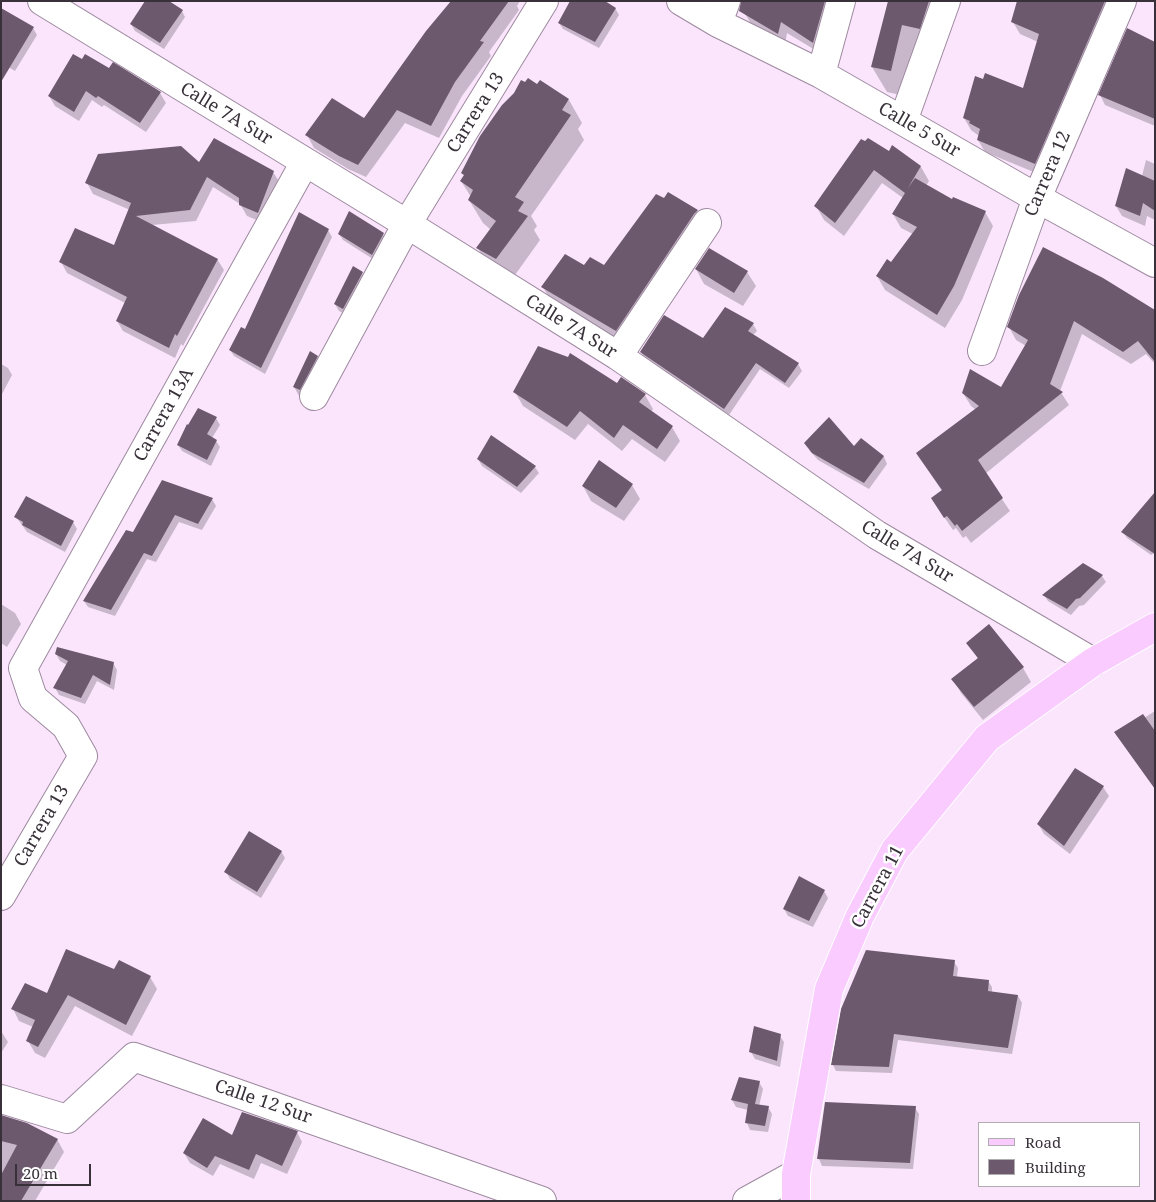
<!DOCTYPE html>
<html>
<head>
<meta charset="utf-8">
<style>
	body { margin:0 }
	#map { position:relative; width:1156px; height:1202px; overflow:hidden; background:#fbe5fd; font-family:"Noto Serif",serif }
	canvas { display:block }
	.frame { position:absolute; inset:0; border:2px solid #39313a; pointer-events:none }
	.legend { position:absolute; left:978px; top:1122px; width:162px; height:65px; box-sizing:border-box; background:#fff; border:1px solid #b0adb0; margin:0; padding:6px 9px; list-style:none; font-size:15px; color:#39313a }
	.legend li { display:flex; align-items:center; gap:10px; height:25px }
	.legend b { width:25px; border:1px solid #b0adb0 }
	.scale { position:absolute; left:15px; top:1164px; width:76px; height:22px; box-sizing:border-box; border:2px solid #39313a; border-top:0; padding-left:6px; font-size:15px; line-height:18px; white-space:nowrap; color:#39313a; -webkit-text-stroke:4px #fff; paint-order:stroke }
</style>
</head>
<body>
<div id="map">
<canvas width="1156" height="1202"></canvas>
<div class="frame"></div>
<ul class="legend">
<li><b style="height:6px;background:#facbff"></b>Road</li>
<li><b style="height:14px;background:#6c596e"></b>Building</li>
</ul>
<div class="scale">20 m</div>
</div>
<script>
const ctx = document.querySelector('canvas').getContext('2d');
ctx.lineJoin = 'round';
function fill(path, color) { ctx.fillStyle = color; ctx.fill(path, 'evenodd'); }
const shape = rows => new Path2D(rows.map(r => 'M' + r).join(''));
function strokePath(path, color, width, dash) { ctx.strokeStyle = color; ctx.lineWidth = width; ctx.lineCap = dash ? 'butt' : 'round'; ctx.setLineDash(dash || []); ctx.stroke(path); }
function drawText(font, color, halo, rows, align = 'center') {
  ctx.font = font + ' "Noto Serif",serif'; ctx.lineWidth = 5; ctx.setLineDash([]); ctx.textBaseline = 'middle'; ctx.strokeStyle = halo; ctx.fillStyle = color; for (const [text, x, y, turn = 0] of rows) {
    ctx.save(); ctx.translate(x, y); ctx.rotate((+turn || 0) * Math.PI / 180); ctx.textAlign = isNaN(turn) ? turn : align; if (halo) ctx.strokeText(text, 0, 0); ctx.fillText(text, 0, 0); ctx.restore();
  }
}
fill(shape([
	[452,1,520,1,517,6,519,10,489,52,491,56,462,96,439,138,405,123,366,177,348,169,314,148,307,135,364,120],
	[744,1,837,1,820,53,787,33,785,45,751,24,744,12],
	[889,1,931,1,944,24,905,96,887,92,872,67],
	[1019,1,1119,1,1041,175,985,152,978,140,979,136,971,130,964,118,1024,89,1038,42,1020,34,1013,22],
	[615,8,619,15,599,48,563,29,559,23],
	[182,11,185,17,164,49,135,31,131,24],
	[33,28,37,35,15,71,1,63],
	[1155,43,1155,126,1105,105,1100,95],
	[109,70,160,93,166,103,146,132,104,105,102,107,92,100,79,121,55,106,49,96],
	[569,100,582,123,578,129,584,140,531,216,537,226,534,230,540,240,510,282,491,271,478,248,491,230,483,223,469,200,471,197,461,181,465,176,462,173],
	[890,153,921,167,929,181,926,186,952,201,985,212,993,226,962,300,945,328,885,290,877,276,891,263,913,234,901,228,893,214,903,198,882,183,844,236,824,220,816,206],
	[1146,160,1155,164,1155,220,1147,216,1145,226,1122,216,1116,206,1142,176],
	[200,164,273,172,280,183,264,223,247,216,240,204,213,187,196,221,152,225,217,259,224,270,183,346,181,344,175,358,123,331,117,321,125,303,67,273,61,262,115,247,130,210,93,194,87,183],
	[668,194,697,211,707,227,626,346,552,303,543,287,585,267,605,267],
	[328,230,332,237,265,374,234,356,230,350],
	[339,234,383,234,387,241,376,261,343,240],
	[696,269,747,272,756,286,743,306,704,284],
	[363,273,366,279,347,315,339,311,335,304],
	[1155,311,1155,364,1146,354,1131,364,1082,334,1060,391,1069,405,985,474,1010,511,971,543,966,536,963,538,956,528,953,530,940,511,942,491,917,454,976,410,971,406,963,393,1002,389,1026,346,1016,340,1009,327],
	[753,324,757,331,753,335,798,364,802,371,789,388,760,369,729,415,645,359,641,352,703,340],
	[317,356,325,371,302,401,294,387],
	[568,358,617,385,645,395,653,409,651,412,672,427,680,441,665,462,632,439,622,451,588,424,575,440,523,406,515,392],
	[1,364,8,368,12,375,1,396],
	[216,418,220,425,212,438,216,441,220,447,211,466,182,451,178,445],
	[861,440,884,457,887,464,869,489,818,460,809,450,854,448],
	[478,459,535,467,539,473,521,493,482,466],
	[163,481,212,499,216,506,202,530,179,522,156,562,147,559,115,616,88,607,84,601,134,534],
	[632,485,640,499,624,521,591,501,583,486],
	[16,517,73,522,77,529,65,552,27,532],
	[1123,532,1155,553,1151,555,1127,538],
	[1102,576,1106,582,1084,605,1079,606,1071,615,1048,601,1044,595],
	[1,604,15,613,21,624,7,647,1,643],
	[968,643,1023,668,1031,682,983,720,961,693,953,679,978,659],
	[56,654,113,663,117,670,114,690,97,681,85,704,59,695,55,688,67,665,60,661],
	[1155,711,1155,789,1123,744,1144,718],
	[1103,787,1109,796,1070,854,1044,834,1038,824],
	[281,851,285,858,261,898,230,879,226,872],
	[824,891,828,898,813,927,788,916,784,909],
	[954,962,958,968,957,977,988,981,992,987,992,993,1018,996,1022,1003,1012,1054,898,1040,892,1073,836,1071,833,1065],
	[114,971,150,977,157,989,132,1036,75,1006,45,1058,35,1053,28,1041,33,1027,19,1021,13,1009],
	[1,1031,8,1042,1,1053],
	[780,1036,784,1042,780,1067,755,1059,751,1052],
	[759,1082,763,1089,759,1106,768,1107,772,1114,768,1132,750,1130,747,1123,748,1110,736,1107,732,1100],
	[915,1108,919,1114,913,1169,822,1166,819,1159],
	[1,1117,57,1139,64,1152,35,1201,1,1201],
	[297,1132,302,1142,287,1174,261,1163,254,1179,220,1164,213,1176,190,1163,184,1153,233,1136]
]), '#0003');
fill(shape([
	[145,1,169,1,183,10,160,43,130,24],
	[451,1,509,1,480,41,484,42,455,82,431,126,397,110,358,165,339,156,305,135,332,98,364,118,426,31],
	[570,1,605,1,616,8,595,42,558,23],
	[741,1,825,1,813,43,781,22,778,34,739,11],
	[888,1,929,1,920,29,902,25,891,71,871,67],
	[1017,1,1105,1,1035,164,977,140,980,129,969,123,970,121,963,118,975,76,983,79,985,73,1023,88,1039,34,1011,22],
	[1,8,34,27,1,82],
	[1127,28,1155,42,1155,119,1098,95],
	[73,54,82,59,85,54,109,68,113,62,161,92,140,123,98,96,96,98,86,91,74,112,48,96],
	[528,78,537,84,540,80,569,99,562,110,571,115,515,197,524,202,518,211,528,216,496,259,476,248,496,221,468,200,473,190,460,181,464,175,461,173,480,136,502,105,514,93,521,80,525,82],
	[214,138,274,171,258,213,239,205,239,198,207,177,190,210,136,216,218,259,177,336,175,334,169,348,116,321,127,297,59,262,75,228,114,245,131,203,85,183,98,154,181,146,199,162],
	[868,138,889,151,892,145,921,166,908,188,915,178,952,199,953,197,986,211,954,286,937,315,876,276,887,259,891,262,917,227,892,214,905,193,874,170,835,223,814,206,861,139,865,141],
	[1126,168,1155,181,1155,211,1143,203,1140,216,1115,206],
	[668,192,698,210,694,214,616,331,541,287,565,254,584,265,590,257,604,265,656,194,664,198],
	[349,211,384,233,372,255,338,234],
	[299,212,329,229,261,368,229,350,241,327,245,329],
	[1043,247,1103,278,1155,310,1155,362,1138,341,1123,352,1074,321,1050,384,1063,392,978,460,1003,498,962,531,957,524,955,526,947,516,944,518,931,498,942,490,916,453,979,406,962,393,970,369,1001,387,1028,340,1007,327,1019,295],
	[709,248,748,271,734,293,695,269],
	[353,266,363,272,343,309,334,304],
	[725,307,754,323,748,331,799,363,785,383,756,363,724,409,640,352,664,315,703,338],
	[538,346,568,357,570,353,617,383,621,377,646,394,639,402,673,426,657,449,623,425,614,438,580,411,567,427,513,392],
	[310,351,318,356,300,390,293,387],
	[198,408,217,417,207,434,217,440,207,460,177,445,187,424,188,425],
	[829,417,854,446,861,438,884,456,864,483,812,453,804,443],
	[491,435,536,466,517,487,477,459],
	[599,460,633,484,616,508,582,486],
	[162,480,213,498,198,524,175,515,152,556,144,553,111,610,83,601,126,530,133,532],
	[1155,492,1155,554,1121,532],
	[26,496,74,521,61,546,22,525,23,522,14,517],
	[1083,563,1103,575,1080,598,1076,599,1067,609,1042,595],
	[989,624,1024,667,974,707,951,679,978,658,966,643],
	[57,647,114,662,110,685,93,675,81,698,53,688,68,661,55,654],
	[1143,714,1155,731,1155,789,1114,732],
	[1075,768,1104,786,1064,846,1037,824],
	[249,831,282,851,257,892,224,872],
	[799,876,825,890,809,921,783,909],
	[66,949,114,969,119,960,151,976,126,1025,68,995,38,1047,26,1041,35,1020,11,1009,25,983,47,993],
	[866,950,955,960,953,976,989,980,988,991,1018,995,1008,1048,894,1034,889,1067,831,1065,841,1009],
	[754,1026,781,1034,777,1061,749,1052],
	[739,1077,760,1081,755,1104,769,1106,765,1126,745,1123,748,1104,731,1100],
	[825,1102,916,1106,910,1163,817,1159],
	[242,1112,298,1131,282,1166,256,1154,249,1170,215,1156,207,1168,183,1153,203,1118,232,1135],
	[1,1115,27,1123,58,1139,21,1201,1,1201,1,1175,17,1145,1,1141]
]), '#6c596e');
const minor = shape([
	[42,1,407,224,618,356,877,535,1093,662],
	[681,1,718,23,821,74,1037,198,1155,263],
	[718,23,726,1],
	[821,74,841,1],
	[903,121,946,1],
	[982,351,1037,198,1122,1],
	[618,356,707,223],
	[314,396,407,224,544,1],
	[1,896,83,756,66,726,33,698,23,668,305,162],
	[1,1099,67,1119,134,1057,542,1201],
	[747,1201,796,1174]
]);
const major = shape([
	[796,1201,796,1174,829,989,860,916,895,850,987,738,1093,662,1155,627]
]);
strokePath(minor, '#9d899f', 30);
strokePath(major, '#fff', 30);
strokePath(minor, '#fff', 28);
strokePath(major, '#facbff', 28);
drawText('18px', '#39313a', '#fff', [
	["Carrera 13",476,113,-58],
	["Calle 7A Sur",226,114,31],
	["Calle 5 Sur",919,130,30],
	["Carrera 12",1048,174,-67],
	["Calle 7A Sur",571,327,32],
	["Carrera 13A",164,415,-61],
	["Calle 7A Sur",907,552,31],
	["Carrera 13",42,826,-60],
	["Carrera 11",878,887,-62],
	["Calle 12 Sur",263,1102,19]
]);
</script>
</body>
</html>
